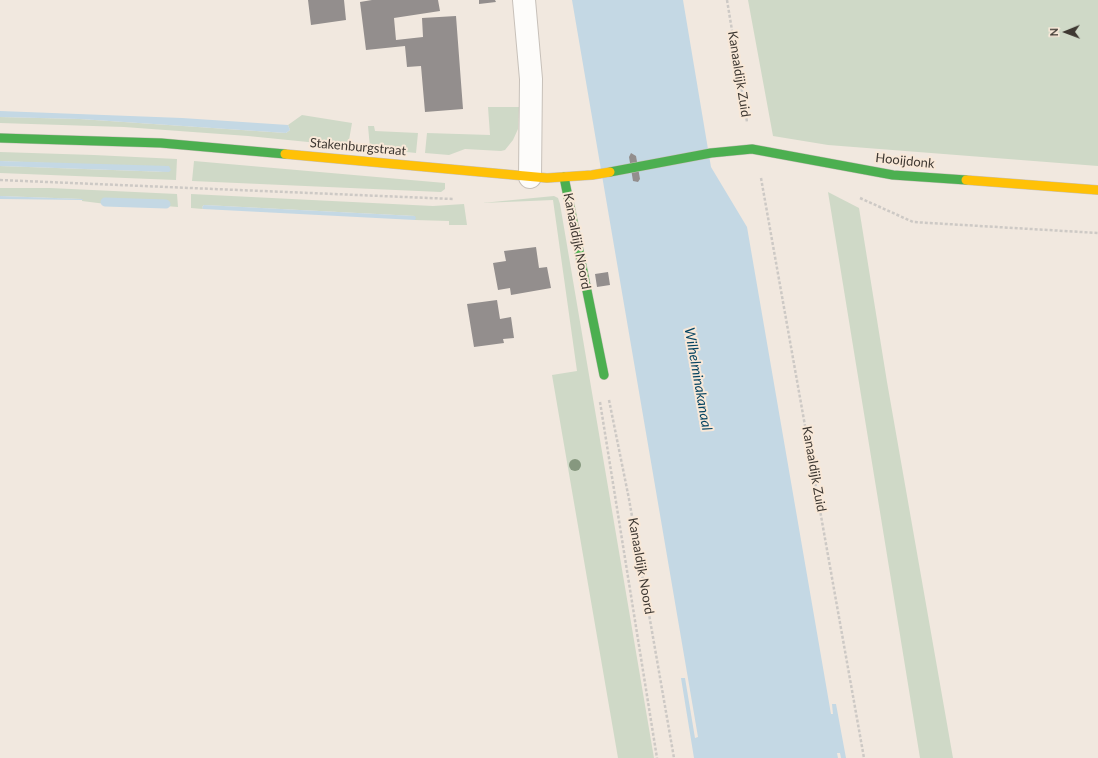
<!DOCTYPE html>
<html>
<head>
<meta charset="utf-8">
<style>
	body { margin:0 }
	#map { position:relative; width:1098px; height:758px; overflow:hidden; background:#f1e8df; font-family:Lato,sans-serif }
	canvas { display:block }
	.north { position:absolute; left:1046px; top:12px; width:40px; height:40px; -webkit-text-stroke:3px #f8e8d8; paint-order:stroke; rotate:269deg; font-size:11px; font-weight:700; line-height:16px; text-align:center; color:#3e3832 }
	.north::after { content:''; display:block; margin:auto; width:14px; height:18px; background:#3e3832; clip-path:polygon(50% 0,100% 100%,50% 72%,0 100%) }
</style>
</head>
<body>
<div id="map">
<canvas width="1098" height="758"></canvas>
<div class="north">N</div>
</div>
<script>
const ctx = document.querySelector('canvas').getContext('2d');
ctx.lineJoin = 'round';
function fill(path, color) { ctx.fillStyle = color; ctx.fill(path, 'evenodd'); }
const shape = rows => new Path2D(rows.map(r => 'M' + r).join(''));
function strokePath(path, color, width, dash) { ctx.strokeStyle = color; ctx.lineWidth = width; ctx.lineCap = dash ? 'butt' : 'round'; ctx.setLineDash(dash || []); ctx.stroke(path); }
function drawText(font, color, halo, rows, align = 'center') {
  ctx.font = font + ' Lato,sans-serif'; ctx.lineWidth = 4; ctx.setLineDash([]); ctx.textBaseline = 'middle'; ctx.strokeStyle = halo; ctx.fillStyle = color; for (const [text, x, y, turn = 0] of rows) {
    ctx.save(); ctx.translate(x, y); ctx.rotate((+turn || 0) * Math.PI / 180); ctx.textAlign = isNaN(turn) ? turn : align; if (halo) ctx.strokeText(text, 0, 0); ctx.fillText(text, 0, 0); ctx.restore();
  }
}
fill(shape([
	[748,0,1098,0,1098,166,828,145,773,136],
	[488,107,519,107,518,129,513,140,505,150,501,151,465,149,449,155,425,153,427,133,490,135],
	[302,115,352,123,348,146,248,136,124,127,0,123,0,117,80,119,286,133,290,130,288,125],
	[368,126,374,126,375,131,418,133,416,153,370,148],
	[0,152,94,155,177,159,176,180,0,173,0,166,169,172,93,165,0,161],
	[194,161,445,183,445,189,441,192,192,181],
	[0,188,50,188,177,194,178,207,165,206,165,203,107,201,106,204,82,201,82,199,0,196],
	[828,192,859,208,887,382,953,758,920,758],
	[191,194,433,206,464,204,467,225,449,225,449,221,415,220,415,216,204,205,202,207,203,209,191,208],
	[554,196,558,198,560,204,654,758,618,758,552,375,577,371,553,200,482,203]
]), '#cfd9c7');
fill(shape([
	[572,0,683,0,711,167,747,227,831,714,833,714,832,704,836,704,846,758,841,758,840,753,837,753,838,758,694,758,681,678,685,678,695,738,698,737],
	[0,111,182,118,288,125,290,130,286,133,80,119,0,117],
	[0,161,169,166,171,170,169,172,0,166],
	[0,196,82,199,83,200,0,199],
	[204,205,415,216,416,218,415,220,203,209,202,207]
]), '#c4d8e4');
strokePath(shape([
	[105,202,166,204]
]), '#c4d8e4', 9);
fill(shape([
	[308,0,344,0,346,20,311,25],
	[372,0,438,0,440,11,394,18,396,40,423,37,422,18,456,16,463,109,425,112,421,66,407,67,405,46,366,50,360,2],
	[479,0,495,0,496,2,479,4],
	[631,153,636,156,640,179,638,182,633,181,629,157],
	[536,247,539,268,547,267,551,288,511,295,510,288,498,290,493,263,506,261,504,251],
	[608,272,610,285,597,287,595,274],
	[497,300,500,319,511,317,514,338,503,339,504,343,474,347,467,304]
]), '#938e8d');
const street = shape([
	[524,0,531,79,530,177]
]);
const fast = shape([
	[0,138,161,143,285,154],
	[610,172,711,153,752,149,893,175,966,180],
	[564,177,604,375]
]);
const slow = shape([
	[285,154,547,178,592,175,610,172],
	[966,180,1098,190]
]);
strokePath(street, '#c7c0b9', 24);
strokePath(fast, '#c7c0b9', 10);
strokePath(slow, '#c7c0b9', 10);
strokePath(shape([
	[727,0,747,122],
	[761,178,864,758],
	[0,180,453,199],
	[860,198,913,222,1098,233],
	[609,400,629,499,674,758],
	[600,402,657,758]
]), '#cdc9c5', 2.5, [3, 2]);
strokePath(street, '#fdfcfa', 22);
strokePath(fast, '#4caf50', 9);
strokePath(slow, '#ffc107', 9);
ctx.fillStyle = '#86987f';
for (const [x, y] of [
	[575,465]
]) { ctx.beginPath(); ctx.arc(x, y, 6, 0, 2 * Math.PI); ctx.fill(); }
drawText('13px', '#3e3832', '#f8e8d8', [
	["Kanaaldijk Zuid",739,74,81],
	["Stakenburgstraat",358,147,5],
	["Hooijdonk",905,161,6],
	["Kanaaldijk Noord",577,241,79],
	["Kanaaldijk Zuid",814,469,80],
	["Kanaaldijk Noord",641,566,80]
]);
drawText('italic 14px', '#064461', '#f8e8d8', [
	["Wilhelminakanaal",698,379,80]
]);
</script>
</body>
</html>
